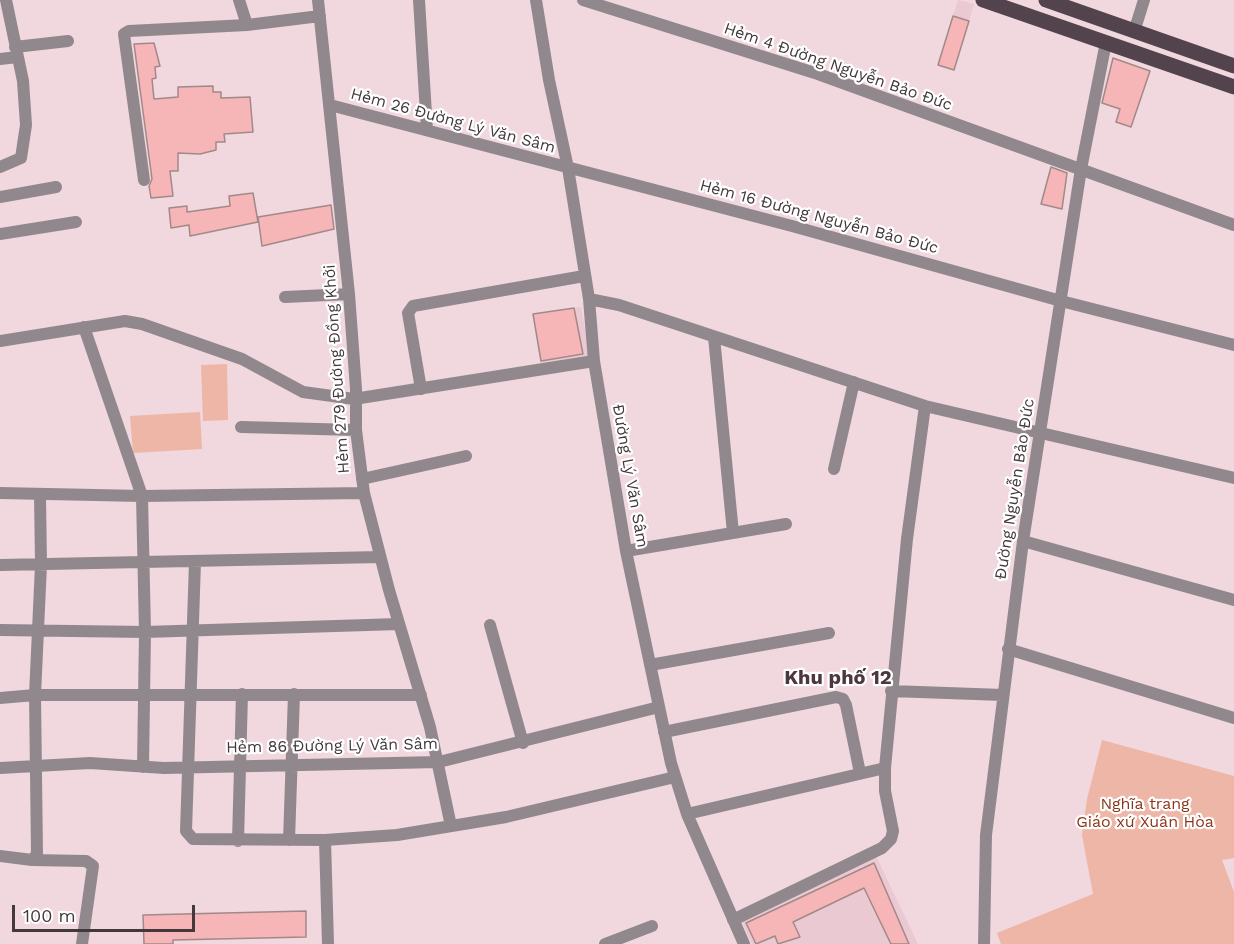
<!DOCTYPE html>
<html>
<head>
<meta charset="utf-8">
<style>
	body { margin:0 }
	#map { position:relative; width:1234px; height:944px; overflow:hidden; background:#f1d7de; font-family:"Work Sans",sans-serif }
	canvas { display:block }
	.scale { position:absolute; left:12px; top:905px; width:183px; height:27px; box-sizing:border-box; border:3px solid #43393c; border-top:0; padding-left:8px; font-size:18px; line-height:21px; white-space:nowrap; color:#43393c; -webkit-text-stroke:4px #fff; paint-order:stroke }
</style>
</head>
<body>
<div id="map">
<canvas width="1234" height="944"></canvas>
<div class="scale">100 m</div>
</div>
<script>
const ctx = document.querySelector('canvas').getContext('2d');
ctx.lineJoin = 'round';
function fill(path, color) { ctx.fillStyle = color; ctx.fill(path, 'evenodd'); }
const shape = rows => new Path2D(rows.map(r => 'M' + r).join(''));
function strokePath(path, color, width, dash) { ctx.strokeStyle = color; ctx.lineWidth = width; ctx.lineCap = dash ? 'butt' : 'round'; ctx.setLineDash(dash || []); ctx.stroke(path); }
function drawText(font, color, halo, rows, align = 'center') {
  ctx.font = font + ' "Work Sans",sans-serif'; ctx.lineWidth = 4.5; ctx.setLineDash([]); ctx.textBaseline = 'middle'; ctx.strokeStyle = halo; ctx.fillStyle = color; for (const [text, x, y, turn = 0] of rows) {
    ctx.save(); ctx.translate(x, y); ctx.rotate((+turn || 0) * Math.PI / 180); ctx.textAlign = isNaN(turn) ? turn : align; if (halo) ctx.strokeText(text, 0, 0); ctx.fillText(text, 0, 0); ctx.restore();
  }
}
fill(shape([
	[958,0,974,4,954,70,938,65],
	[581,307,590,357,541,365,533,314],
	[876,856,918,944,752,944,742,922]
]), '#ebc9d2');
fill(shape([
	[227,364,228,420,203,421,201,365],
	[200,412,202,449,133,453,130,416],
	[1102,740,1234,776,1234,858,1222,860,1234,892,1234,944,1001,944,997,933,1093,894,1082,835,1087,799]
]), '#edb6a6');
const building = shape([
	[953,16,969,21,954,70,938,65,953,16],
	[154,43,160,66,155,67,156,78,152,79,154,99,178,97,178,87,213,86,213,92,221,92,221,98,250,97,253,132,224,134,225,142,216,142,216,150,200,154,178,153,178,171,170,171,173,196,151,198,149,186,152,179,134,44,154,43],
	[1113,58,1150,71,1131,127,1116,122,1120,109,1102,103,1113,58],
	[1051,167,1067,173,1062,209,1041,204,1051,167],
	[253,193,258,222,190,236,189,225,171,228,169,208,187,206,187,212,230,206,229,196,253,193],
	[331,205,334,229,262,246,258,217,331,205],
	[574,308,583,354,541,361,533,314,574,308],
	[874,863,909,944,891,944,864,888,793,922,800,937,778,944,775,936,756,944,746,923,874,863],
	[306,911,306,937,173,940,173,944,144,944,143,915,306,911]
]);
fill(building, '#f6b5b6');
strokePath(building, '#a28989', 1.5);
strokePath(shape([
	[239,0,247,25],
	[318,0,349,294,356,389,356,430,364,493,389,590,430,727,451,826],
	[419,0,427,130],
	[536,0,549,80,568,168,589,299,594,361,626,551,671,763,687,814,744,944],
	[583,0,818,74,1234,225],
	[1134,32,1144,0],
	[15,47,68,41],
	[0,59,17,57],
	[330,105,792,226,1061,301,1234,345],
	[0,167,21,158,26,125,23,81,6,0],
	[144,180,124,34,129,31,247,25,320,16],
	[0,197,56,187],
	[0,234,76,222],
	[285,297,349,294],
	[589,299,619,305,925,406,1234,478],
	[84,327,142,496,145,632,143,767],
	[714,337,733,533],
	[0,341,125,321,142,324,242,359,303,392,354,399,594,361],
	[421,389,408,313,413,306,584,276],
	[241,427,356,430],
	[834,469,854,382],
	[362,479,466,456],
	[0,493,142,496,364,493],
	[1023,541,1234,600],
	[626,551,786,524],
	[195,562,186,831,193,839,325,840,397,835,506,817,675,777],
	[0,565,380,557],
	[490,625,523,743],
	[0,630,145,632,399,624],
	[1008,649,1234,718],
	[650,665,829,633],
	[891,691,1003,695],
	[0,698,35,695,421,695],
	[664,732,836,697,843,699,846,705,860,773],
	[0,768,90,763,164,768,439,762,659,707],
	[687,814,885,768,907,539,925,406],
	[289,840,294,694],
	[325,840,328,944],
	[238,841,242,694],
	[0,856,32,860,37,854,35,695,41,565,40,495],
	[32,860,86,861,93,866,82,944],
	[733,920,882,848,891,839,893,831,885,791,885,768],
	[605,944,652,926],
	[984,944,986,835,1023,541,1081,169,1106,42]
]), '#91888e', 12);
strokePath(shape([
	[983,0,1234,87],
	[1046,0,1234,66]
]), '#52434d', 15);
drawText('16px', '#43393c', '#fff', [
	["Hẻm 4 Đường Nguyễn Bảo Đức",838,67,19],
	["Hẻm 26 Đường Lý Văn Sâm",453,121,15],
	["Hẻm 16 Đường Nguyễn Bảo Đức",819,217,15],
	["Hẻm 279 Đường Đồng Khởi",337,369,-94],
	["Đường Lý Văn Sâm",630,476,80],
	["Đường Nguyễn Bảo Đức",1015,489,-81],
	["Hẻm 86 Đường Lý Văn Sâm",332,746,-1]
]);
drawText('16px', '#8c351a', '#fff', [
	["Nghĩa trang",1145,804],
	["Giáo xứ Xuân Hòa",1145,822]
]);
drawText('bold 20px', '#4b373d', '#fff', [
	["Khu phố 12",838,678]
]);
</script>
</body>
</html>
